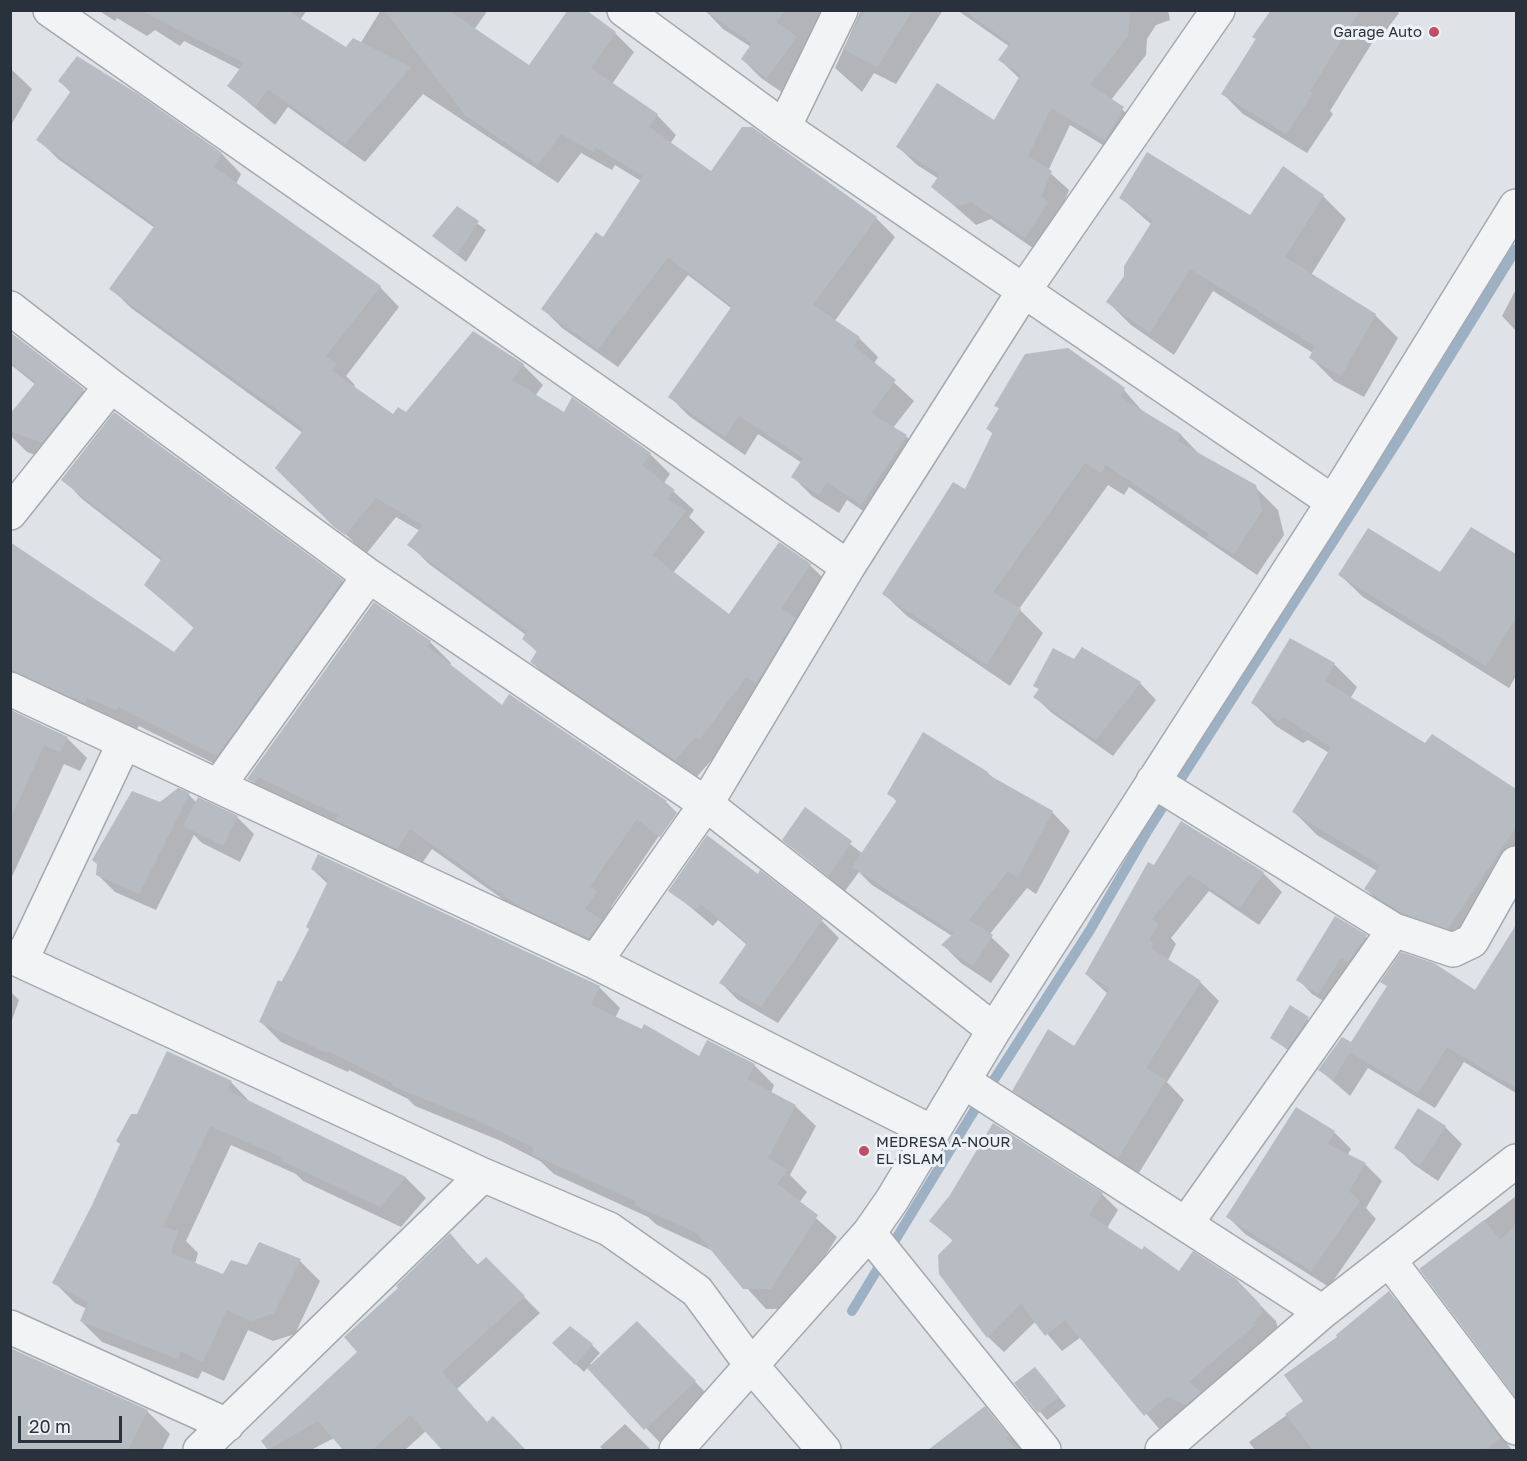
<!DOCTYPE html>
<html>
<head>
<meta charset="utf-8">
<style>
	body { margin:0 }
	#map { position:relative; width:1527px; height:1461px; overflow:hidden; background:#dfe2e7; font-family:"Golos Text",sans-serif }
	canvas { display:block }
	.frame { position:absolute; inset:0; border:12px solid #29313c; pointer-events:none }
	.scale { position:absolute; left:18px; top:1416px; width:104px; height:27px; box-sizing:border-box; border:3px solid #29313c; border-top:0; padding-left:8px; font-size:18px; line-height:21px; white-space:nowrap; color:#29313c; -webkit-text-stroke:4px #eef1f5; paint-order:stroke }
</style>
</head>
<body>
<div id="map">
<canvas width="1527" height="1461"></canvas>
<div class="frame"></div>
<div class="scale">20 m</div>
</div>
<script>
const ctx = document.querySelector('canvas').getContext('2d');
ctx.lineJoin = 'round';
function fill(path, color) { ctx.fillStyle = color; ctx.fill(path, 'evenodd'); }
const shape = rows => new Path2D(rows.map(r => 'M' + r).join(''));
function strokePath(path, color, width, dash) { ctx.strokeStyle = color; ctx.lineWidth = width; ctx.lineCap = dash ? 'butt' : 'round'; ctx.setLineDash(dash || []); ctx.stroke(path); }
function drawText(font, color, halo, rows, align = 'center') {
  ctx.font = font + ' "Golos Text",sans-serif'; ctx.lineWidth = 6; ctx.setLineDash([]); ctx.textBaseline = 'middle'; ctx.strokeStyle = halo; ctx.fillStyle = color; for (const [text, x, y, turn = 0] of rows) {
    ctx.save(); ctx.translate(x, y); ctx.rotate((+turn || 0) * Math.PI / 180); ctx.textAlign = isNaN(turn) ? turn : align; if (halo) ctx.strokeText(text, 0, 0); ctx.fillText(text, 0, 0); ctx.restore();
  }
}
fill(shape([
	[98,10,307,10,300,20,346,49,360,44,381,10,488,10,474,30,529,67,615,33,634,52,612,84,657,115,676,135,670,144,712,173,876,218,895,237,834,322,859,338,878,357,874,364,914,401,893,428,906,436,925,455,881,523,847,500,839,513,812,496,793,477,802,463,758,434,745,455,689,416,670,397,731,308,688,275,618,367,562,328,543,309,603,239,641,181,615,165,612,170,581,153,558,183,423,94,365,162,288,107,275,125,229,86,241,70,184,41,180,46,155,30,147,36,117,18,115,21],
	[705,10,855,10,786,95,761,78,742,59,751,47,723,29],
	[861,10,943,10,896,84,874,73,862,92,835,68],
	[957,10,1168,10,1170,20,1156,25,1147,39,1146,55,1111,100,1141,126,1124,158,1070,125,1048,171,1069,190,1043,255,991,219,976,225,933,187,939,179,917,165,898,147,995,122,1020,79,1000,60,1010,47],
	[1273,10,1396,10,1399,13,1384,33,1380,30,1330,111,1333,114,1307,153,1243,114,1223,94],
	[10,68,32,89,10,127],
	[60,81,137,96,222,154,241,174,236,184,380,287,399,307,346,376,355,385,353,388,393,416,406,414,473,333,523,365,543,385,535,396,564,414,573,400,650,454,670,474,664,483,694,510,689,517,705,532,673,573,730,617,779,544,810,565,830,585,720,758,715,756,695,779,551,682,532,662,538,653,524,639,526,635,429,564,409,544,420,531,396,517,366,554,277,468,303,433,131,308,111,288,155,228,58,159,38,139,71,93],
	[1323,196,1346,219,1311,275,1375,315,1398,338,1364,397,1334,381,1311,358,1313,353,1213,291,1174,355,1131,325,1108,302,1125,277,1152,225,1121,198,1251,217],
	[457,208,486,230,466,262,434,236],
	[1516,289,1516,331,1502,316],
	[10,334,83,390,109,416,68,467,27,452,10,435,10,416,36,385,10,364],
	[1124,390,1145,414,1181,435,1201,456,1255,487,1278,510,1284,535,1257,575,1129,487,1124,495,1108,485,1019,609,1043,633,1010,686,907,616,884,594,965,491,994,435,988,429,1000,410,996,405],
	[63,479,342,581,362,601,237,775,139,726,137,729,108,717,12,702,11,710,67,738,87,758,80,771,64,764,10,881,10,548,175,654,194,628,146,585,162,561,82,499],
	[1472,529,1516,556,1516,676,1509,688,1363,597,1340,575,1441,575],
	[430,642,451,663,449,666,502,707,666,802,687,823,682,857,660,840,678,815,675,812,611,907,617,913,610,958,542,927,432,849,418,869,345,828,279,796,276,803,269,799,249,779],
	[1083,649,1140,683,1156,700,1113,756,1052,713,1035,697,1040,690,1035,685,1074,661],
	[1334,664,1357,687,1350,699,1425,745,1432,736,1516,790,1516,883,1471,951,1389,912,1366,889,1377,871,1317,835,1294,812,1329,753,1308,740,1303,743,1276,726,1253,703],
	[988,773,995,780,1052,812,1070,831,1036,894,1027,888,989,935,1010,955,991,983,961,963,943,945,952,936,872,885,859,872,845,891,784,840,805,809,863,854,897,802,889,793],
	[189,795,197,803,237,817,254,834,240,862,202,843,194,835,156,910,115,892,98,875,161,804],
	[1154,867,1263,873,1282,892,1259,925,1209,891,1171,938,1176,944,1168,960,1200,982,1219,1001,1167,1082,1184,1100,1137,1176,1033,1109,1014,1090,1074,1048,1108,994,1086,974],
	[312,869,599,987,620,1008,615,1018,700,1059,754,1065,774,1085,771,1093,795,1106,816,1126,790,1175,807,1192,799,1203,837,1237,792,1309,766,1309,713,1251,657,1225,648,1217,554,1174,540,1161,501,1141,415,1106,408,1099,349,1070,348,1072,281,1042,260,1021,310,930,328,884],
	[670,890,822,921,839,938,778,1023,738,1000,721,983,747,945,718,920,713,926],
	[1336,918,1366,937,1380,951,1333,1007,1312,994,1298,979],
	[1516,928,1516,1093,1464,1062,1435,1108,1368,1068,1350,1096,1320,1070,1351,1044,1388,987,1382,982,1476,992],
	[10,991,19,1000,10,1026],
	[1290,1007,1317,1026,1295,1056,1272,1037],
	[231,1082,251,1103,406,1178,426,1198,401,1227,303,1181,296,1174,231,1145,186,1241,198,1253,195,1264,223,1275,247,1267,300,1261,320,1281,295,1334,273,1341,248,1330,224,1381,202,1371,198,1379,102,1342,81,1321,87,1309,75,1303,54,1282,138,1115],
	[1418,1110,1445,1127,1462,1144,1438,1181,1413,1164,1396,1147],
	[1334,1132,1351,1149,1347,1156,1365,1164,1382,1181,1366,1208,1376,1219,1329,1287,1245,1234,1228,1217],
	[1102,1194,1118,1210,1107,1228,1179,1273,1235,1280,1276,1321,1278,1329,1161,1431,1081,1337,1062,1351,1036,1321,1004,1352,988,1337,954,1242,931,1220],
	[1516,1196,1516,1395,1421,1269],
	[450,1235,479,1266,486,1259,540,1313,457,1389,488,1424,509,1435,524,1450,445,1450,426,1431,405,1450,345,1450,334,1438,311,1450,270,1450,263,1442,359,1352,400,1288],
	[1389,1293,1405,1309,1512,1450,1255,1450,1249,1442,1305,1402,1339,1337],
	[637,1323,720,1407,667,1450,588,1367,584,1372,562,1351,592,1345,600,1353,590,1364,592,1365],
	[10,1349,147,1411,170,1434,162,1450,10,1450],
	[1043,1377,1066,1406,1047,1420,1017,1384],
	[985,1408,1022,1450,931,1450],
	[625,1424,651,1450,604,1450,600,1447]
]), '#0003');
strokePath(shape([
	[852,1311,972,1114,1090,930,1148,830,1400,437,1516,249]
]), '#9db1c4', 10);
fill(shape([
	[140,10,287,10,346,47,353,38,411,67,345,144,268,89,255,107,227,86,244,63],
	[384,10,448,10,529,65,568,10,586,10,616,32,591,68,658,114,649,127,711,171,742,127,752,127,877,217,813,305,860,337,854,346,896,380,871,413,907,435,861,505,827,482,819,495,791,477,803,458,739,416,725,437,668,397,732,306,668,257,598,349,541,309,596,232,603,237,643,176,595,147,593,152,561,134,538,165,465,115],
	[703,10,786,10,776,22,797,37,767,78,741,59,752,43],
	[865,10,913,10,877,67,843,49],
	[963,10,1130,10,1128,36,1090,85,1124,107,1105,140,1051,108,1028,156,1052,171,1041,196,1048,202,1025,238,971,202,956,207,931,187,940,174,896,147,937,83,994,120,1021,74,998,60,1010,43],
	[1271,10,1360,10,1310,91,1313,93,1286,134,1221,94,1256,39,1252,37],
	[77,56,138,94,222,153,214,167,381,286,326,356,337,364,331,370,393,414,398,407,406,412,473,331,524,364,512,380,564,412,572,397,651,453,642,466,675,490,667,499,686,511,652,555,729,614,779,542,811,564,781,608,796,618,756,684,746,677,700,739,695,737,675,760,530,662,537,651,522,639,527,631,407,545,423,525,376,498,345,535,334,527,275,468,304,429,109,289,155,225,36,140,71,91,58,81],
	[1147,152,1250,215,1283,166,1324,195,1285,257,1376,314,1341,376,1309,358,1315,346,1190,269,1150,333,1106,302,1124,276,1124,266,1153,220,1119,198],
	[457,206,479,221,457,255,432,236],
	[10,332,84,389,42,443,10,431,10,414,36,382,10,362],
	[1068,348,1125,388,1120,397,1181,434,1177,441,1256,485,1262,511,1234,554,1207,538,1209,534,1106,465,1101,473,1085,463,993,592,1021,609,987,665,882,594,953,482,965,489,993,432,986,429,999,408,994,406,1025,354],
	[114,412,343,580,217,756,118,707,117,710,87,698,85,703,10,671,10,542,174,652,194,627,144,585,162,558,61,480],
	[1471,527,1516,554,1516,617,1486,666,1338,575,1368,528,1440,572],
	[374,602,431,641,427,646,502,705,509,694,667,801,665,804,677,813,660,837,637,819,590,886,597,891,585,909,602,920,589,938,519,906,410,829,397,849,335,820,338,815,258,777,255,783,247,779],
	[1290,638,1335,663,1325,681,1425,743,1432,734,1516,789,1516,827,1448,929,1402,913,1364,889,1380,865,1292,812,1331,747,1284,717,1279,721,1251,703],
	[1082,647,1141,682,1096,740,1033,697,1039,689,1033,686,1053,648,1074,659],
	[10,710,68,737,60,752,44,745,10,820],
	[923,732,988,772,987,774,1053,811,1018,877,1008,871,969,920,993,935,973,966,941,945,954,933,852,867,897,800,887,794],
	[178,788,190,793,139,894,96,875,97,864,92,860,132,791,160,802],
	[198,797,238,816,223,846,183,826],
	[805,807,852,841,828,876,782,840],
	[1181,821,1264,872,1240,908,1189,874,1152,919,1158,924,1149,940,1154,944,1151,948,1201,981,1146,1068,1166,1080,1118,1158,1012,1091,1048,1029,1074,1046,1110,988,1085,974,1148,862,1154,865],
	[707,835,758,874,760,870,823,919,761,1007,719,983,747,943,701,904,695,910,668,891],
	[318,854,600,986,591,1005,642,1029,644,1024,699,1056,707,1040,755,1064,747,1079,796,1105,768,1158,787,1170,777,1184,818,1215,771,1289,743,1289,697,1233,635,1205,636,1201,531,1154,534,1148,479,1121,392,1086,393,1083,328,1051,327,1053,259,1022,278,980,282,982,309,929,306,927,329,879,311,869],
	[1335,916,1367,935,1348,962,1341,958,1318,994,1296,980],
	[1516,925,1516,1088,1447,1047,1418,1093,1350,1052,1333,1080,1318,1070,1342,1037,1351,1042,1387,986,1380,982,1401,952,1434,963,1475,990],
	[1290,1005,1309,1017,1287,1049,1270,1038],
	[167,1051,232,1081,227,1090,406,1177,380,1207,280,1160,282,1157,210,1126,163,1227,178,1231,171,1253,223,1274,231,1260,247,1265,259,1242,301,1259,274,1313,251,1321,227,1310,203,1362,181,1351,178,1359,80,1321,88,1302,52,1283,92,1205,120,1144,116,1141,131,1114,137,1114],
	[1296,1107,1335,1131,1328,1144,1366,1163,1349,1191,1360,1201,1311,1271,1226,1217],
	[1418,1108,1446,1126,1420,1165,1394,1148],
	[993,1123,1103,1193,1089,1215,1142,1250,1144,1246,1179,1271,1193,1251,1236,1279,1260,1304,1260,1308,1263,1312,1253,1323,1255,1325,1189,1382,1201,1392,1186,1405,1167,1396,1144,1416,1065,1320,1045,1336,1021,1304,987,1338,939,1274,938,1255,953,1240,929,1221,950,1195],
	[1484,1220,1500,1240,1516,1226,1516,1398,1419,1269],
	[450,1233,477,1265,486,1257,525,1296,442,1372,487,1422,493,1416,526,1450,442,1450,410,1415,372,1450,343,1450,318,1421,268,1450,261,1441,357,1352,344,1337,398,1288,396,1286],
	[1389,1291,1500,1438,1485,1450,1313,1450,1285,1414,1303,1401,1284,1375,1337,1337,1336,1335],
	[637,1321,696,1381,644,1430,587,1368],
	[570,1326,593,1344,575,1365,552,1343],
	[10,1348,148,1410,128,1450,10,1450],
	[1035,1367,1059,1397,1038,1413,1014,1383],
	[985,1406,1009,1436,1006,1438,1016,1450,928,1450]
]), '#b7bcc3');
const minor = shape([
	[50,10,848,567],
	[624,10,784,127,1333,502],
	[784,127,841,10],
	[10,308,111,386,369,576,706,804,994,1030],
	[10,513,111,386],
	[10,689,595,962,932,1132],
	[1153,781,1394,930,1453,950,1472,941,1516,863],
	[219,785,369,576],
	[10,956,483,1175,609,1229,697,1291,752,1366,824,1450],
	[21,961,124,743],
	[595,962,706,804,848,567,1025,289,1218,10],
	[963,1081,1322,1312],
	[1186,1224,1394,930],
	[869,1233,1044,1450],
	[1389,1260,1516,1428],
	[10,1327,227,1425],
	[200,1450,483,1175],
	[676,1450,869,1233,892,1200,994,1030,1333,502,1516,206],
	[1162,1450,1322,1312,1516,1161]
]);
strokePath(minor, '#a5a9b0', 36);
strokePath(minor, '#f1f3f5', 33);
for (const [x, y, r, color] of [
	[1434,32,6,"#c14e64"],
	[864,1151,6,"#c14e64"]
]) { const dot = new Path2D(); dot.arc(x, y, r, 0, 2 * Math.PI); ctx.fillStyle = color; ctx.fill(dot); strokePath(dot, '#eef1f5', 2); }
drawText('15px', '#29313c', '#eef1f5', [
	["Garage Auto",1422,32],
	["MEDRESA A-NOUR",876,1142,"left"],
	["EL ISLAM",876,1159,"left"]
], 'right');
</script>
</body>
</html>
